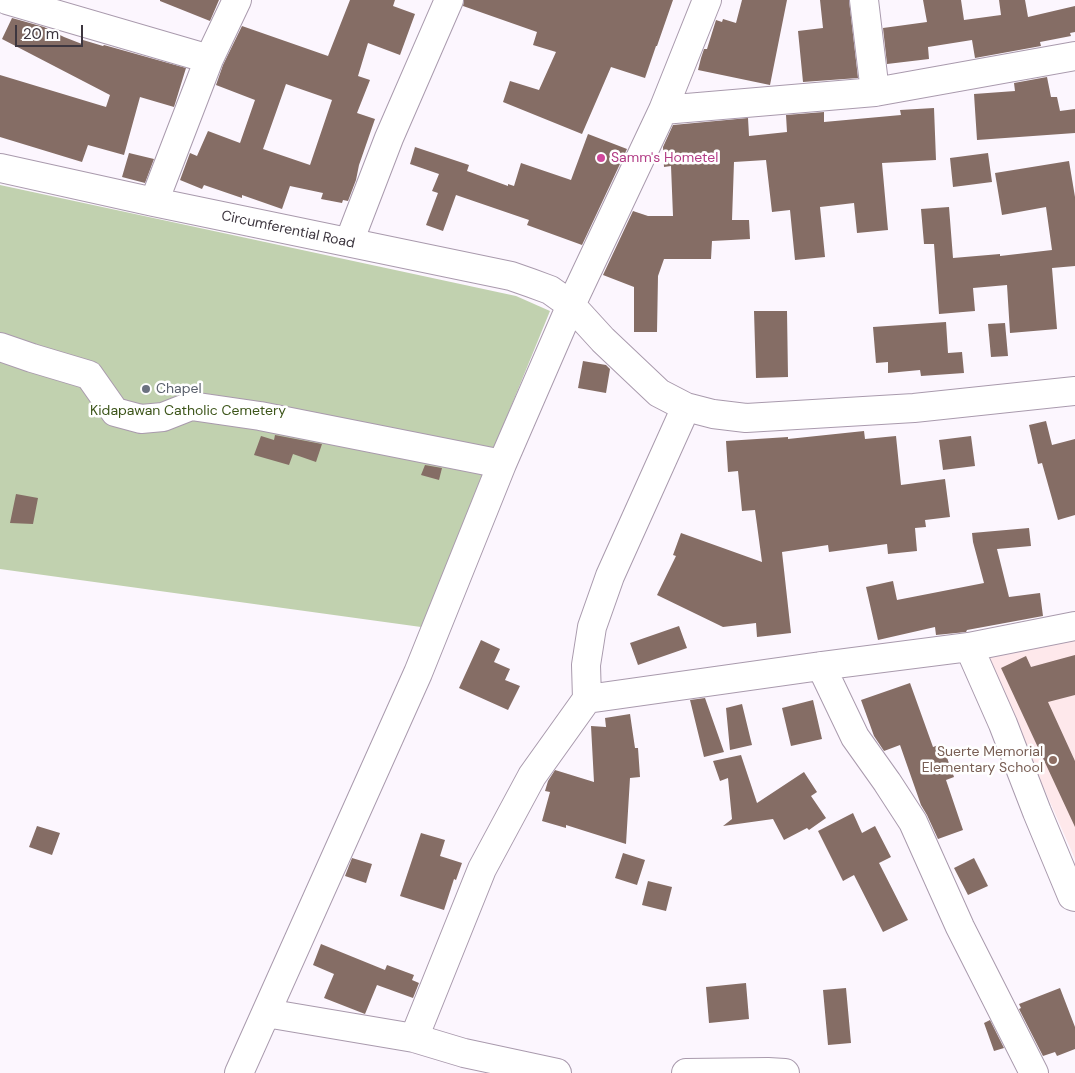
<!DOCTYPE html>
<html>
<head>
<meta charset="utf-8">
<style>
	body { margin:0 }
	#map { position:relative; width:1075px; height:1073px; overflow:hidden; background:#fcf6fe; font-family:"DM Sans",sans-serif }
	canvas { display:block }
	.scale { position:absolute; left:15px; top:25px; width:68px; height:22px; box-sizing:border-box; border:2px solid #3d363f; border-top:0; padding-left:6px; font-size:15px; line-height:18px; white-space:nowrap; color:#3d363f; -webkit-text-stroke:4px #fff; paint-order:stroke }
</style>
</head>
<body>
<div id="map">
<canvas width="1075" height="1073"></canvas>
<div class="scale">20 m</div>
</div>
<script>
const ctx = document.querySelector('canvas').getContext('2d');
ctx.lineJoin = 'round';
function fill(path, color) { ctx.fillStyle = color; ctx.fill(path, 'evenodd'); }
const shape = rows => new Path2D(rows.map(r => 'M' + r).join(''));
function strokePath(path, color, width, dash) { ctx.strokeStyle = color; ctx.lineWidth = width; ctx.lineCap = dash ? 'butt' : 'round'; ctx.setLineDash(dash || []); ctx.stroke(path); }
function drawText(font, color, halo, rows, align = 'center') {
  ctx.font = font + ' "DM Sans",sans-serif'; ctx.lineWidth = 5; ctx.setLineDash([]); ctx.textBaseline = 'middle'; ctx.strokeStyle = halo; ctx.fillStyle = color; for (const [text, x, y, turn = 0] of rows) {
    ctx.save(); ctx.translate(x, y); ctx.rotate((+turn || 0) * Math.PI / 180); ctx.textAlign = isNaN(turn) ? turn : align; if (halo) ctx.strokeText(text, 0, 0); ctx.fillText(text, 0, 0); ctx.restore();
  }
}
fill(shape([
	[1075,638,1075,859,988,661,996,651]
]), '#fee8eb');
fill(shape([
	[0,185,516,296,550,311,421,627,0,569]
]), '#c1d1af');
fill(shape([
	[160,0,219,0,210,21,160,1],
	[350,0,395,0,393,6,415,14,400,55,368,43,358,76,370,80,357,113,375,119,359,165,356,180,348,201,343,200,342,203,321,199,323,193,290,186,282,209,242,195,242,198,204,185,202,189,180,180,190,153,197,156,208,131,240,143,255,100,216,85,223,65,242,26,328,56],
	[286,84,332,100,310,165,263,149],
	[464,0,673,0,657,46,656,46,645,78,611,67,582,134,503,102,510,81,539,90,556,52,533,45,537,32,463,6],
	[742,0,787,0,770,85,698,70,701,58,704,49,707,49,716,20,722,22,723,19,736,23],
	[820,0,849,0,858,78,803,82,798,31,823,28],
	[923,0,961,0,964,20,1001,15,999,0,1025,0,1028,17,1075,6,1075,32,1070,33,1071,36,1040,42,1041,46,975,58,972,40,928,47,929,59,887,64,883,28,927,22],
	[12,18,44,27,64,37,82,44,83,40,103,46,104,45,186,68,174,107,140,97,124,155,88,145,82,162,0,137,0,75,106,107,110,95,2,39],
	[1047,77,1051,97,1057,97,1060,111,1075,109,1075,133,977,140,974,94,1015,91,1014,83],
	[934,108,936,160,882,163,888,230,857,233,854,203,820,207,825,257,795,260,790,210,772,212,766,160,734,162,732,220,749,220,750,239,712,241,711,259,664,259,658,276,657,332,634,332,634,287,603,275,633,211,648,216,673,216,671,166,664,167,663,147,673,125,748,118,749,136,787,132,786,115,824,112,824,122,901,115,900,110],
	[588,134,627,149,582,245,527,225,529,220,456,195,443,231,426,225,438,193,432,191,439,174,410,164,415,147,469,165,467,171,508,186,508,184,514,186,521,163,571,180],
	[129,153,154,159,145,183,122,177],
	[988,153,992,182,953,187,950,158],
	[1069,161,1075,197,1075,266,1052,268,1057,329,1010,333,1007,285,973,288,975,311,939,314,934,244,924,244,921,209,949,207,953,258,1000,254,1000,256,1052,250,1046,207,1002,215,995,173],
	[754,311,787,311,788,377,756,378],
	[946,322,948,353,962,352,964,373,921,376,920,370,888,373,888,362,876,363,873,327],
	[1005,323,1008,356,991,357,988,324],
	[583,361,606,365,610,369,606,393,578,388],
	[1046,421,1052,445,1075,439,1075,515,1058,520,1042,463,1038,464,1029,425],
	[864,431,865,439,896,436,901,485,945,479,950,517,925,520,926,527,915,528,917,551,888,554,887,544,829,552,828,545,782,552,791,633,757,637,756,623,723,627,657,595,676,556,673,555,681,533,762,562,755,510,742,511,738,471,728,472,726,441,788,437,788,439],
	[275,435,322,444,316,462,293,454,289,465,254,455,261,436,274,440],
	[971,436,975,466,943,470,939,440],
	[425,465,442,468,439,480,421,475],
	[16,494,38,498,33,524,10,523],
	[1029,528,1031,546,997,549,1009,597,1040,593,1043,616,967,630,966,632,936,635,935,627,878,640,866,587,893,581,897,600,984,583,973,542,972,533],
	[679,626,687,648,638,665,630,643],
	[481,640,500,649,494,662,510,669,505,680,520,686,508,710,459,688],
	[1075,655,1075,695,1048,702,1075,761,1075,827,1001,668,1026,656,1031,667],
	[910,683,933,747,942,744,954,777,946,780,963,830,938,839,927,815,921,805,900,745,884,751,874,736,861,700],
	[705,698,724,752,704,757,690,700],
	[813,700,822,739,791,746,782,708],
	[742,704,752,745,730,750,726,708],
	[630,714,635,748,638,748,640,777,630,778,626,844,566,825,566,828,542,821,550,792,545,791,548,781,555,770,594,782,591,726,606,727,605,718],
	[741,755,757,803,804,772,817,792,811,796,826,818,809,830,807,828,784,840,773,819,723,826,732,819,728,778,720,781,713,761],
	[853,813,862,833,875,826,891,857,879,863,908,920,883,932,854,875,843,881,818,831],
	[37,826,60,833,52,855,29,847],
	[421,833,445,840,440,856,462,863,456,880,454,879,444,910,400,896],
	[623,853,645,860,637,885,615,878],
	[352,858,372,864,366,883,345,876],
	[974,858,988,886,968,895,954,868],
	[648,881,672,887,666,911,642,905],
	[321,944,385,970,387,965,414,975,412,980,419,983,413,998,377,985,365,1014,324,998,334,974,313,965],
	[746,983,749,1019,709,1023,706,987],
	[846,988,851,1043,828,1045,823,990],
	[1060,988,1075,1027,1075,1049,1057,1056,1055,1052,1043,1056,1019,1009,1021,1008,1019,1004],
	[990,1020,1004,1048,994,1051,984,1023]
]), '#856d65');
const minor = shape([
	[7,0,209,59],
	[864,0,875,92],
	[663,110,875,92,1075,56],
	[0,168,154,202,511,276,531,283,550,290,571,305,603,340,659,393,686,407,713,414,746,418,914,408,1075,391],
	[154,202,209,59,237,0],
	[349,242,389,138,449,0],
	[0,347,32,358,89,375,115,412,141,419,163,417,191,406,260,416,502,464],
	[969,647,1003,724,1037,812,1072,896,1075,897],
	[821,666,855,737,887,782,913,822,960,927,1034,1073],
	[587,699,586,665,592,627,610,576,686,407],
	[266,1013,414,1038,464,1053,557,1073],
	[414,1038,482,869,532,776,587,699,821,666,969,647,1075,626],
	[239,1073,418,673,502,464,571,305,663,110,707,0],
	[686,1073,768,1072,785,1073]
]);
strokePath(minor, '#a99aad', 30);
strokePath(minor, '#fff', 28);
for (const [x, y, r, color] of [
	[601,158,5,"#d1479c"],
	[146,389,5,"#6b7280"],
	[1053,760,5,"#8d6e63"]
]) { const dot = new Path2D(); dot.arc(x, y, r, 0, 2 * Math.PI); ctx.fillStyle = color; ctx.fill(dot); strokePath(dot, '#fff', 2); }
drawText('14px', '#b23c85', '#fff', [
	["Samm's Hometel",611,158]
], 'left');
drawText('14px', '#3d363f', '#fff', [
	["Circumferential Road",288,230,12]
]);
drawText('14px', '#5b616d', '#fff', [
	["Chapel",156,389]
], 'left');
drawText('14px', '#3d551a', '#fff', [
	["Kidapawan Catholic Cemetery",188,411]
]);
drawText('14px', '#785e54', '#fff', [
	["Suerte Memorial",1043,752],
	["Elementary School",1043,768]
], 'right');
</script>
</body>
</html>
